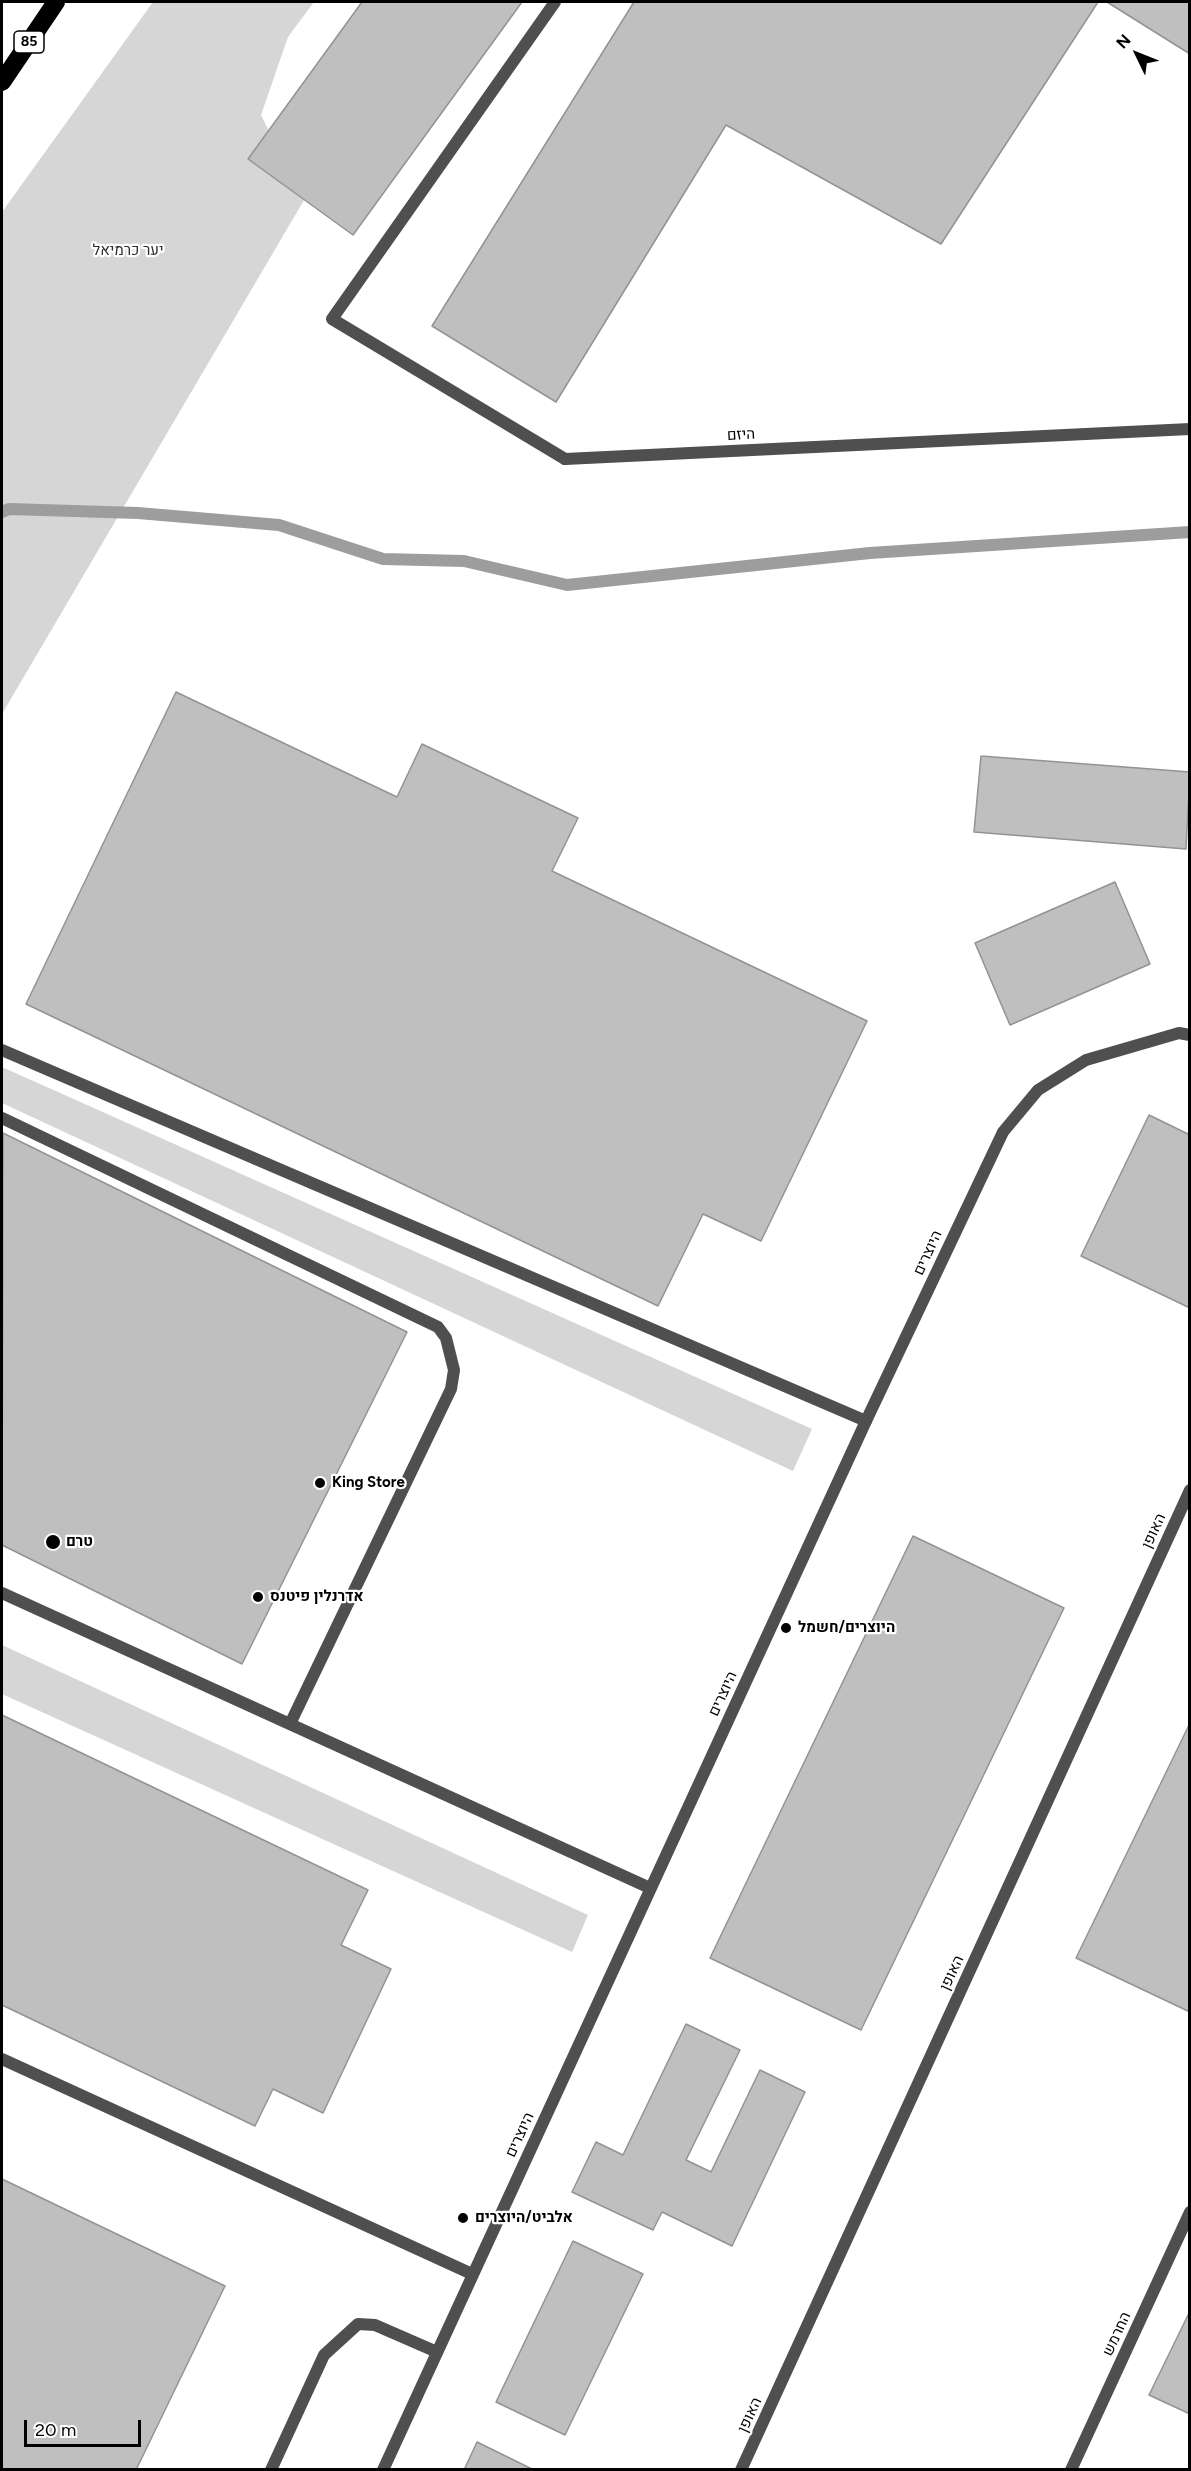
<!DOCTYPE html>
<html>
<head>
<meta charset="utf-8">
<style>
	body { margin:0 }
	#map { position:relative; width:1191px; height:2471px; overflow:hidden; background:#fff; font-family:Figtree,sans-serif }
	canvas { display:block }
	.frame { position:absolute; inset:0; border:3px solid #000; pointer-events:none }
	.north { position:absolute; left:1107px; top:24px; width:60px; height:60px; -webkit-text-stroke:4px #fff; paint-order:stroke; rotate:313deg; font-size:16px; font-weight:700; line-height:24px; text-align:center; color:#000 }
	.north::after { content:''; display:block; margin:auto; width:21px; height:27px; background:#000; clip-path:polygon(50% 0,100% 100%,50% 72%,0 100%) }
	.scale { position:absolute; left:24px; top:2420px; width:117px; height:27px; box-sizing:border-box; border:3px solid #000; border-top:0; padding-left:8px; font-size:18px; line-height:21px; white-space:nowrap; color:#000; -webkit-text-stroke:4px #fff; paint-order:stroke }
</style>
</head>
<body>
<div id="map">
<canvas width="1191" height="2471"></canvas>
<div class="frame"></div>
<div class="north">N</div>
<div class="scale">20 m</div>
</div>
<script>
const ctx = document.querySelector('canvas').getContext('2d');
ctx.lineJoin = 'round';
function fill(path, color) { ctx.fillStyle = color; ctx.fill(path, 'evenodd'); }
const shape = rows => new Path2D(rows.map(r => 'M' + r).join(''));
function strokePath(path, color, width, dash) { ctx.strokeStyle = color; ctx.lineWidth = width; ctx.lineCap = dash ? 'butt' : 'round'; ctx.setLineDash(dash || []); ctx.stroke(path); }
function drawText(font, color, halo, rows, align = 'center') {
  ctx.font = font + ' Figtree,Heebo,sans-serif'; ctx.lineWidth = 4.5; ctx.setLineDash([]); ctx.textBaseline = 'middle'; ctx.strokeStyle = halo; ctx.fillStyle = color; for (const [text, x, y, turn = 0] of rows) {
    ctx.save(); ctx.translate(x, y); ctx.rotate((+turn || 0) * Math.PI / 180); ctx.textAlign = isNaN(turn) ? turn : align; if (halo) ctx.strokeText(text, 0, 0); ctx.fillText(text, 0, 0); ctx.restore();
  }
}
fill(shape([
	[153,2,314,2,288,37,261,115,294,181,307,195,2,714,2,212],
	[2,1067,812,1429,793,1471,2,1103],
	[2,1645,588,1915,572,1952,2,1694]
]), '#d6d6d6');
strokePath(shape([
	[2,512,9,509,138,513,279,525,383,559,464,561,567,585,870,553,1190,532]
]), '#9d9d9d', 12);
const building = shape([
	[362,2,522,2,353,235,248,159,362,2],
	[634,2,1098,2,941,244,726,125,556,402,432,326,634,2],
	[1107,2,1190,2,1190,54,1107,2],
	[176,692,397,797,422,744,578,818,552,871,867,1021,761,1241,703,1214,658,1306,26,1004,176,692],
	[981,756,1190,772,1186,849,974,832,981,756],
	[1115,882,1150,964,1010,1025,975,943,1115,882],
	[1149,1115,1190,1135,1190,1308,1081,1256,1149,1115],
	[3,1133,407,1332,242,1664,2,1545,3,1133],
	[913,1536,1064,1608,861,2030,710,1958,913,1536],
	[2,1715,368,1890,341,1945,391,1969,323,2113,273,2089,255,2126,2,2005,2,1715],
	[1190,1723,1190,2012,1076,1958,1190,1723],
	[686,2024,740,2050,686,2160,711,2172,760,2070,805,2092,732,2246,662,2212,653,2230,572,2192,596,2142,623,2155,686,2024],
	[2,2179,225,2286,136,2470,2,2470,2,2179],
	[573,2241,643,2274,565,2435,496,2402,573,2241],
	[1190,2311,1190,2414,1149,2395,1190,2311],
	[477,2442,534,2470,464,2470,477,2442]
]);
fill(building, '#bfbfbf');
strokePath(building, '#939393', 1.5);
strokePath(shape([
	[555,2,332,319,565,459],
	[2,1050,866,1421],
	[2,1118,438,1327,446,1338,454,1370,451,1389,290,1724],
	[2,1593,650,1888],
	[2,2059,472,2274],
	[271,2470,324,2355,358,2324,375,2325,437,2352]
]), '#4f4f4f', 12);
strokePath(shape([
	[565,459,1190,429],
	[383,2470,866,1421,1003,1132,1038,1090,1086,1060,1179,1033,1190,1035],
	[741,2470,1190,1490],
	[1071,2470,1190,2212]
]), '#4f4f4f', 12);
strokePath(shape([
	[2,82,56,2]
]), '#000', 18);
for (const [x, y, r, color] of [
	[320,1483,6,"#000"],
	[53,1542,8,"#000"],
	[258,1597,6,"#000"],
	[786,1628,6,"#000"],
	[463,2218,6,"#000"]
]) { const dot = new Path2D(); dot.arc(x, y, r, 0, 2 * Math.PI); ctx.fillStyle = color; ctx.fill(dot); strokePath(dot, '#fff', 2); }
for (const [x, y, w] of [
	[29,42,30]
]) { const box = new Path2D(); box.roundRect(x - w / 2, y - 11, w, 22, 4.5); ctx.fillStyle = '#fff'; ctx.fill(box); strokePath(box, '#000', 1.5); }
drawText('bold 14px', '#000', null, [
	["85",29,42]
]);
drawText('15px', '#2d2d2d', '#fff', [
	["יער כרמיאל",128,251]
]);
drawText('15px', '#000', '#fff', [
	["היזם",741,435,-3],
	["היוצרים",928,1253,-65],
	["האופן",1154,1531,-65],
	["היוצרים",723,1694,-65],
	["האופן",952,1973,-65],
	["היוצרים",520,2135,-65],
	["החרמש",1117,2334,-65],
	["האופן",750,2415,-65]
]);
drawText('bold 15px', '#000', '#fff', [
	["King Store",332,1483],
	["טרם",66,1542],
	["אדרנלין פיטנס",270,1597],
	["היוצרים/חשמל",798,1628],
	["אלביט/היוצרים",475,2218]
], 'left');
</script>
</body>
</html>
